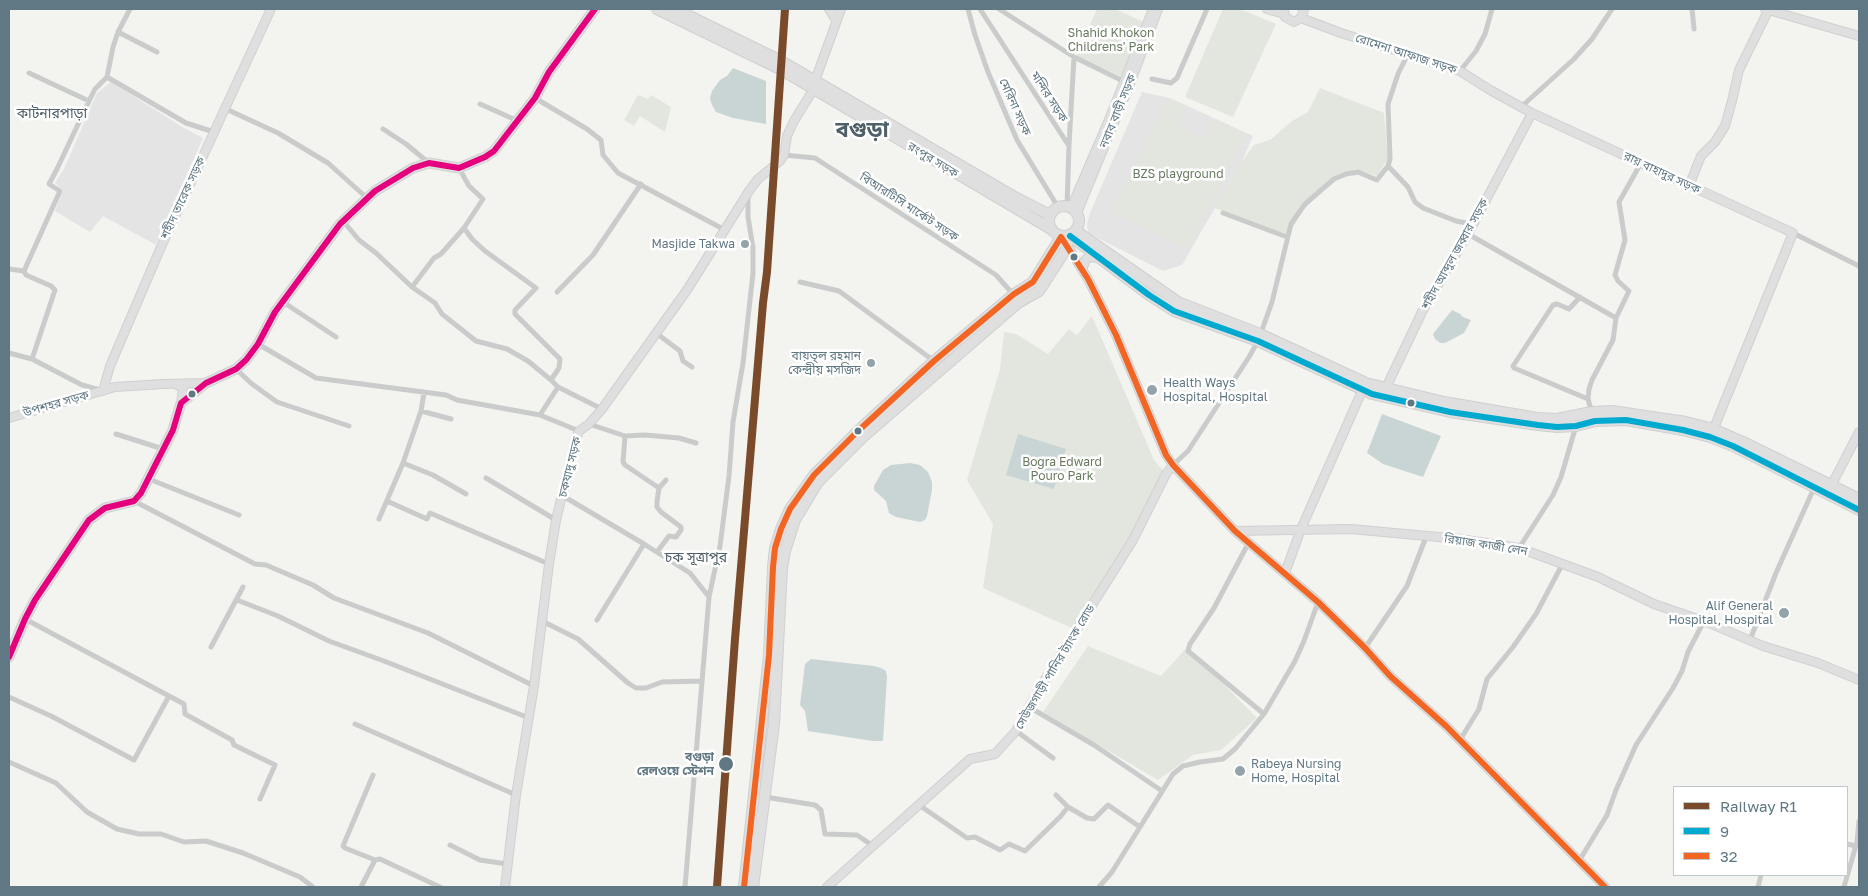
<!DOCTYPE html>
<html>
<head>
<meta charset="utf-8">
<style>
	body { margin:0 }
	#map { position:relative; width:1868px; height:896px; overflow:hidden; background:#f3f3f0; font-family:"Golos Text",sans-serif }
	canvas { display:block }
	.frame { position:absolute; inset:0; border:10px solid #607883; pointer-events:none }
	.legend { position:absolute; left:1673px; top:786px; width:175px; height:90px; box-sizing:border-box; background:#fff; border:1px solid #bfc9cd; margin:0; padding:6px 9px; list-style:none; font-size:15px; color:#607883 }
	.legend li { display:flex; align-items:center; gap:10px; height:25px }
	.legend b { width:25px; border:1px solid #bfc9cd }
</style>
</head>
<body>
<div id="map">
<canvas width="1868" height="896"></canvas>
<div class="frame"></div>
<ul class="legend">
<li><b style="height:6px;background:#7a4b2a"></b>Railway R1</li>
<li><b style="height:6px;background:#00a9ce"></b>9</li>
<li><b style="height:6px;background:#f26522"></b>32</li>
</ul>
</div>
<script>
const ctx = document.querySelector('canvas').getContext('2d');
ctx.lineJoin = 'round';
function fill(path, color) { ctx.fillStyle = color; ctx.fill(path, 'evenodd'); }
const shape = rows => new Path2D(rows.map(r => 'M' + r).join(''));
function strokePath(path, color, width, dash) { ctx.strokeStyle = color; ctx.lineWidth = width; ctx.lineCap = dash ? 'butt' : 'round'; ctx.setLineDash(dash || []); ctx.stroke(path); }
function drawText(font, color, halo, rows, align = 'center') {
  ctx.font = font + ' "Golos Text","Noto Sans Bengali",sans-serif'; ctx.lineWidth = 5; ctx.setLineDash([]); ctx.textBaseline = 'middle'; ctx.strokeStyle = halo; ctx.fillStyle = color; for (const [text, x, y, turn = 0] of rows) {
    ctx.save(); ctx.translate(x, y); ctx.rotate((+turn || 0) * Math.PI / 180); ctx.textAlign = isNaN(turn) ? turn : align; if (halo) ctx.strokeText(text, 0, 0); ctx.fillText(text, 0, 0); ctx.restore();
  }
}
fill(shape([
	[111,82,184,128,203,138,156,245,103,216,90,232,55,211,63,190,55,183,64,169,97,93],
	[1142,92,1170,98,1253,136,1242,161,1182,265,1163,271,1088,233,1087,224,1090,213]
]), '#e3e4e3');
fill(shape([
	[1097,9,1115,9,1146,23,1122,77,1076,56],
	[1223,9,1240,9,1276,24,1233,117,1185,97],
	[1320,88,1384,113,1388,159,1377,176,1355,169,1329,184,1304,209,1288,235,1214,208,1242,161,1254,145,1270,140,1292,121,1308,112],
	[638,95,648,99,651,95,671,107,665,132,640,116,634,126,624,120],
	[1170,98,1186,106,1177,124,1204,139,1214,120,1245,136,1187,249,1112,210],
	[1092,316,1154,460,1166,474,1137,533,1076,630,983,588,993,524,967,480,1000,369,1004,332,1016,334,1048,354,1069,329,1077,335],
	[1088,646,1161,676,1187,647,1257,718,1221,750,1193,755,1158,780,1043,712]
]), '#e3e6de');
fill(shape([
	[733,68,766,81,766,124,733,118,716,112,712,105,710,98,712,91,720,80,727,76],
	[1452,310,1460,314,1463,317,1471,320,1464,333,1445,343,1440,343,1435,339,1433,334],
	[1382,414,1441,436,1423,477,1383,464,1367,453],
	[1018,434,1066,449,1054,489,1006,475],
	[910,463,920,465,928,472,932,482,932,490,927,516,925,520,920,522,896,517,889,513,886,501,874,490,874,486,883,470,891,465],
	[811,659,874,666,881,668,886,671,887,677,883,741,873,741,808,731,805,711,800,705,805,664]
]), '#c9d5d5');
const secondary = shape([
	[829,9,836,20],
	[1267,9,1284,14],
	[1284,9,1285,17,1294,22,1301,18,1304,9],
	[1765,9,1859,36],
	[1301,18,1341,33,1460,71,1490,90,1532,113,1793,233,1712,433],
	[815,81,841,9],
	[1689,186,1701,156,1715,142,1725,126,1732,101,1739,70,1769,9],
	[1071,208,1108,122,1153,9],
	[1077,213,1130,84,1158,9],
	[1065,242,1088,279,1116,335,1166,455,1173,465,1235,531,1318,602,1365,648,1390,676,1446,726,1605,887],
	[1082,270,1086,259,1092,257,1098,258],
	[176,384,183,389,181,403],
	[103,391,110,366,161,247,271,9],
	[1384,392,1422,312,1468,234,1532,113],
	[9,418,115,387,163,384,206,383],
	[1829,490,1859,432],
	[1235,531,1351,529,1460,539,1519,548,1598,577,1654,604,1709,623,1763,646,1818,663,1859,680],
	[1285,573,1301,529,1362,391],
	[505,887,516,795,534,686,549,564,556,520,576,438,579,431,589,424,602,409,687,290,749,191,758,179,780,161,784,155,787,136,794,121,813,90],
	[827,887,970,759,995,754,1016,731,1041,686,1133,540,1166,474,1173,465]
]);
const primary = shape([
	[9,657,25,619,35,600,89,520,105,508,134,501,141,493,173,430,181,403,206,383,236,369,246,360,258,344,275,312,340,224,375,191,413,168,429,163,459,168,485,157,494,151,535,98,549,72,595,9]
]);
const highway = shape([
	[657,9,780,69,1051,229],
	[675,9,781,61,1013,196,1050,215],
	'1049 221a15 15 0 1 1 30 0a15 15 0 1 1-30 0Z',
	[1076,231,1178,302,1260,334,1366,383,1444,402,1537,418,1557,419,1592,412,1612,411,1686,422,1713,429,1743,442,1859,499],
	[1070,236,1149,295,1174,311,1258,341,1372,394,1450,412,1538,425,1557,427,1576,426,1595,421,1626,420,1683,430,1710,437,1733,446,1859,510],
	[744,887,769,655,773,567,775,548,781,529,790,509,814,475,857,432,934,361,1014,294,1033,282,1061,237],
	[753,887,774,724,782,568,785,551,795,520,818,482,863,437,1018,303,1039,291,1065,251,1070,236]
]);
strokePath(secondary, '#cfd1d0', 10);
strokePath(primary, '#d0d1d0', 11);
strokePath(highway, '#cfd0cf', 12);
strokePath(shape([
	[968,9,975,35,988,72,1017,140,1058,207],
	[980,9,1069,146,1067,207],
	[999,9,1074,57,1125,82],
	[1692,9,1694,29],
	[118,32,157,52],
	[1460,71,1476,51,1485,34,1492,9],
	[29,73,89,101],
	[107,77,186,123,214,132],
	[107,77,113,47,118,32,130,9],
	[1152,79,1171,83,1177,78,1207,9],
	[535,98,587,129,601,140,603,155,618,173,725,230],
	[480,104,518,121],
	[1521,107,1574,59,1592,39,1612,9],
	[226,109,278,133,328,163,367,198],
	[383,129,406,144,429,163],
	[1069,145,1074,57],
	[784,155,815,158,996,275,1013,294],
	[1388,166,1408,187,1415,202,1423,208,1456,221,1472,224],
	[1223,213,1287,237],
	[343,221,359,240,376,253,412,287,435,303,442,314,476,341,507,349,528,361,551,380,558,387,540,415],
	[464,228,472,239,485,251,536,288,515,310,515,314,560,359,559,368,551,380],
	[1793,233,1859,266],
	[1468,234,1616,318],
	[9,269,24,271],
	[800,282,839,291,934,361],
	[412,287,434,258,441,254,464,228,483,199,469,186,459,168],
	[557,292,593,255,641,184],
	[1580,297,1569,309,1557,304,1553,305,1513,366,1514,368,1588,399],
	[283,302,336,337],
	[656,333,680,351,683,361,692,367],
	[258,344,316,378,446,395,457,400,540,415,579,431],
	[9,353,32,359,82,385,100,390],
	[32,359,55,290,51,286,26,275,24,271,60,191,49,184,57,169,89,101,95,89,107,77],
	[236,369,252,384,277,402,349,426],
	[558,387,602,409],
	[421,411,451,419],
	[1592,413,1588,399,1589,389,1592,380,1613,340,1616,318,1629,291,1618,281,1615,275,1625,240,1619,202,1641,163],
	[589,424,625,436,645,435,679,438,696,443],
	[116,434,163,449],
	[625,436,623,462,625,465,659,488],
	[403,463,433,475,466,494],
	[1173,465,1188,451,1249,357,1258,341,1272,302,1291,224,1305,204,1334,179,1346,174,1358,172,1377,180,1388,166,1390,159,1388,104,1398,74,1408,54],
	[486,478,556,520],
	[149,479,239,515],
	[563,496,644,544,690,573,709,597],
	[134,501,255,564,266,565,313,585,334,598,428,633,534,686],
	[387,501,427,519,430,513,549,564],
	[379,519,403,463,421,411,424,393],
	[1248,544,1214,608,1190,644,1188,651,1264,714],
	[1519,548,1553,495,1561,477,1576,426],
	[657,552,669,536,676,537,681,530,681,527,661,512,657,507,657,501,659,488,666,480],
	[237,600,278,616,329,641,384,661,529,718],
	[25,619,184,704,185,714,232,740,234,745,275,765,260,799],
	[597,620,644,544],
	[542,621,578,639,628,683,636,688,646,688,662,682,702,681],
	[1750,640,1776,573,1814,488],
	[211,647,243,587],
	[1365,648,1407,586,1426,537],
	[9,697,51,716,134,760,169,696],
	[1029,707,1094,745,1162,791],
	[355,724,516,795],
	[1016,731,1053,758],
	[1460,740,1479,709,1487,679,1513,647,1536,614,1563,563],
	[9,762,56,783,87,812,117,829,139,834,161,834,184,842,206,841,243,853,300,877,313,887],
	[373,775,343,846,345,848,375,860],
	[1056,795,1068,807,1087,818,1094,819,1108,805,1140,827],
	[765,797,815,805,821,810,825,834,857,835,873,846],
	[919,805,967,838,975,837,1000,850,1009,844,1025,851,1060,817,1068,807],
	[1847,844,1856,846],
	[450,845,480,860,507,864],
	[1579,861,1607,815,1616,790,1636,745,1673,688,1682,671,1688,652,1704,621],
	[361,887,375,860,380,859,440,887],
	[685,887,709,597,720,546,729,476,733,422,743,363,753,273,753,248,748,217,748,195],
	[1099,887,1112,872,1173,774,1183,766,1200,762,1223,759,1235,749,1264,714,1295,661,1304,641,1318,602],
	[1758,887,1761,875],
	[1844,887,1857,842,1859,821]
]), '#cacccc', 5);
strokePath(secondary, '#dfdfe0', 8);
strokePath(primary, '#dfdfe0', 9);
strokePath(highway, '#dfdfe0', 10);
strokePath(shape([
	[1070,236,1149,295,1174,311,1258,341,1372,394,1450,412,1538,425,1557,427,1576,426,1595,421,1626,420,1683,430,1710,437,1733,446,1859,510]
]), '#00a9ce', 6);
strokePath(shape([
	[744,887,769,655,773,567,775,548,781,529,790,509,814,475,857,432,934,361,1014,294,1033,282,1061,237,1088,279,1116,335,1166,455,1173,465,1235,531,1318,602,1365,648,1390,676,1446,726,1605,887]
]), '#f26522', 6);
strokePath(shape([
	[9,657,25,619,35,600,89,520,105,508,134,501,141,493,173,430,181,403,206,383,236,369,246,360,258,344,275,312,340,224,375,191,413,168,429,163,459,168,485,157,494,151,535,98,549,72,595,9]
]), '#e5007d', 6);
strokePath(shape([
	[717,887,735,639,763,303,767,272,785,9]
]), '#7a4b2a', 8);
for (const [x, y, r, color] of [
	[745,244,5,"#93a3a9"],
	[1074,257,4.5,"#607883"],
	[871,363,5,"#93a3a9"],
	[1152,390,6,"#93a3a9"],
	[192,394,4.5,"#607883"],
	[1411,403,4.5,"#607883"],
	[858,431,4.5,"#607883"],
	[1784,613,6,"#93a3a9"],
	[726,764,8,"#607883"],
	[1240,771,6,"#93a3a9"]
]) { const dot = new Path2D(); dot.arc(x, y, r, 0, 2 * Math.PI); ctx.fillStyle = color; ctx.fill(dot); strokePath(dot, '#fff', 2); }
drawText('12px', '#687a5f', '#fff', [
	["Shahid Khokon",1111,33],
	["Childrens' Park",1111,47],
	["BZS playground",1178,174],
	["Bogra Edward",1062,462],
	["Pouro Park",1062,476]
]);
drawText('12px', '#607883', '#fff', [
	["রোমেনা আফাজ সড়ক",1406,54,18],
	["মন্দির সড়ক",1049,97,57],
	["মেরিনা সড়ক",1015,107,66],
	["নবাব বাড়ী সড়ক",1118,111,-68],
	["রংপুর সড়ক",933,160,31],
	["রায় বাহাদুর সড়ক",1662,173,25],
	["শহীদ তারেক সড়ক",183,198,-65],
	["বিআরটিসি মার্কেট সড়ক",909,207,33],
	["শহীদ আব্দুল জব্বার সড়ক",1455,254,-61],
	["উপশহর সড়ক",56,404,-16],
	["চকযাদু সড়ক",570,467,-76],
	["রিয়াজ কাজী লেন",1486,545,9],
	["সেউজগাড়ী পানির ট্যাংক রোড",1055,667,-59]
]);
drawText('12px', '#607883', '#fff', [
	["Masjide Takwa",735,244],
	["বায়তুল রহমান",861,356],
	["কেন্দ্রীয় মসজিদ",861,370],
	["Health Ways",1163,383,"left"],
	["Hospital, Hospital",1163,397,"left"],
	["Alif General",1773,606],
	["Hospital, Hospital",1773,620],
	["Rabeya Nursing",1251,764,"left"],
	["Home, Hospital",1251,778,"left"]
], 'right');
drawText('bold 12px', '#607883', '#fff', [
	["বগুড়া",714,757],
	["রেলওয়ে স্টেশন",714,771]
], 'right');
drawText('14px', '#4f6068', '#fff', [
	["কাটনারপাড়া",52,114],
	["চক সূত্রাপুর",696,558]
]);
drawText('bold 22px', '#4f6068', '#fff', [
	["বগুড়া",862,130]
]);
</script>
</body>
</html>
